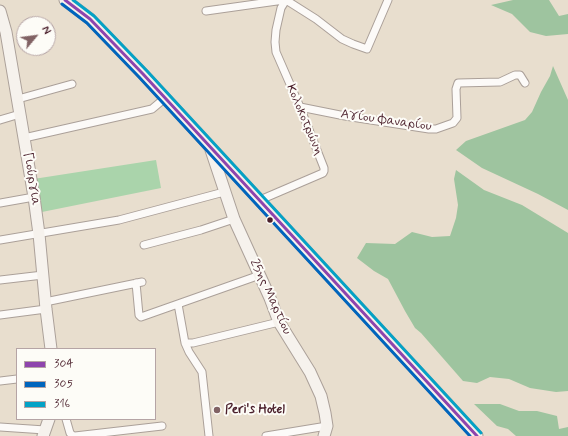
<!DOCTYPE html>
<html>
<head>
<meta charset="utf-8">
<style>
	body { margin:0 }
	#map { position:relative; width:568px; height:436px; overflow:hidden; background:#e8dece; font-family:Mynerve,sans-serif }
	canvas { display:block }
	.legend { position:absolute; left:16px; top:348px; width:140px; height:72px; box-sizing:border-box; background:#fdfcf7; border:1px solid #b5a4a5; margin:0; padding:5px 7px; list-style:none; font-size:12px; color:#4a1f2b }
	.legend li { display:flex; align-items:center; gap:8px; height:20px }
	.legend b { width:20px; border:1px solid #b5a4a5 }
	.north { position:absolute; left:16px; top:16px; width:40px; height:40px; box-sizing:border-box; background:#fdfcf7; border:1px solid #b5a4a5; border-radius:50%; rotate:61deg; font-size:11px; font-weight:700; line-height:16px; text-align:center; color:#4a1f2b }
	.north::after { content:''; display:block; margin:auto; width:14px; height:18px; background:#816264; clip-path:polygon(50% 0,100% 100%,50% 72%,0 100%) }
</style>
</head>
<body>
<div id="map">
<canvas width="568" height="436"></canvas>
<ul class="legend">
<li><b style="height:5px;background:#8e44ad"></b>304</li>
<li><b style="height:5px;background:#0065bd"></b>305</li>
<li><b style="height:5px;background:#04a2c6"></b>316</li>
</ul>
<div class="north">N</div>
</div>
<script>
const ctx = document.querySelector('canvas').getContext('2d');
ctx.lineJoin = 'round';
function fill(path, color) { ctx.fillStyle = color; ctx.fill(path, 'evenodd'); }
const shape = rows => new Path2D(rows.map(r => 'M' + r).join(''));
function strokePath(path, color, width, dash) { ctx.strokeStyle = color; ctx.lineWidth = width; ctx.lineCap = dash ? 'butt' : 'round'; ctx.setLineDash(dash || []); ctx.stroke(path); }
function drawText(font, color, halo, rows, align = 'center') {
  ctx.font = font + ' Mynerve,sans-serif'; ctx.lineWidth = 4; ctx.setLineDash([]); ctx.textBaseline = 'middle'; ctx.strokeStyle = halo; ctx.fillStyle = color; for (const [text, x, y, turn = 0] of rows) {
    ctx.save(); ctx.translate(x, y); ctx.rotate((+turn || 0) * Math.PI / 180); ctx.textAlign = isNaN(turn) ? turn : align; if (halo) ctx.strokeText(text, 0, 0); ctx.fillText(text, 0, 0); ctx.restore();
  }
}
fill(shape([
	[156,160,161,188,32,214,27,180]
]), '#aad4ab');
fill(shape([
	[513,0,549,0,559,16,568,14,568,34,546,36,530,32,512,14,491,5],
	[553,66,568,100,568,210,538,194,482,168,456,150,466,141,525,120,532,112,541,92,550,76],
	[456,170,484,190,522,205,568,233,568,391,556,392,530,388,509,379,490,377,477,383,463,381,421,333,415,328,405,311,388,279,374,271,357,258,366,243,395,244,412,232,432,237,450,236,456,218,458,205,454,179],
	[474,404,500,404,519,411,537,411,557,416,559,429,568,427,568,436,516,436,508,429,497,426]
]), '#9ec49f');
const street = shape([
	[286,0,316,19,342,39,353,44,367,49,388,0],
	[206,11,284,0],
	[18,99,72,84],
	[300,107,345,116,429,129,436,129,453,123,457,118,456,89,458,83,500,82,515,75,520,75,525,83],
	[0,120,20,114],
	[24,138,152,109,165,98],
	[260,200,323,173,324,171,324,168,300,107,276,52,275,42,276,30,281,8,286,0],
	[0,203,34,197],
	[0,240,119,220,224,192],
	[144,245,201,230,234,219],
	[0,280,43,275],
	[136,283,139,315,141,317,260,275],
	[45,302,142,282],
	[178,304,185,343,189,352,202,372,209,436],
	[0,315,46,309],
	[185,343,193,343,279,322],
	[0,381,17,379],
	[66,419,70,433,73,436],
	[0,427,45,430],
	[75,436,162,426],
	[266,436,327,426]
]);
const secondary = shape([
	[65,0,90,19,143,74,477,436],
	[0,11,6,32,34,197,39,234,46,309,51,349],
	[211,150,234,219,270,298,279,322,310,372,321,396,325,413,327,426,324,436],
	[43,436,49,419]
]);
strokePath(street, '#aba099', 9);
strokePath(secondary, '#aba099', 13);
strokePath(street, '#fcfaf8', 7);
strokePath(secondary, '#f6f2ed', 11);
strokePath(shape([
	[65,0,90,19,143,74,477,436]
]), '#8e44ad', 3);
strokePath(shape([
	[62,4,87,23,139,77,470,436]
]), '#0065bd', 3);
strokePath(shape([
	[73,0,94,16,147,71,481,433]
]), '#04a2c6', 3);
for (const [x, y, r, color] of [
	[270,220,3.5,"#4a1f2b"],
	[217,410,4,"#816264"]
]) { const dot = new Path2D(); dot.arc(x, y, r, 0, 2 * Math.PI); ctx.fillStyle = color; ctx.fill(dot); strokePath(dot, '#fdfcf7', 1.5); }
drawText('13px', '#4a1f2b', '#fdfcf7', [
	["Κολοκοτρώνη",304,120,67],
	["Αγίου Φαναρίου",386,121,8],
	["Γιούργια",31,179,81],
	["25ης Μαρτίου",270,297,65]
]);
drawText('bold 13px', '#4a1f2b', '#fdfcf7', [
	["Peri's Hotel",225,410]
], 'left');
</script>
</body>
</html>
